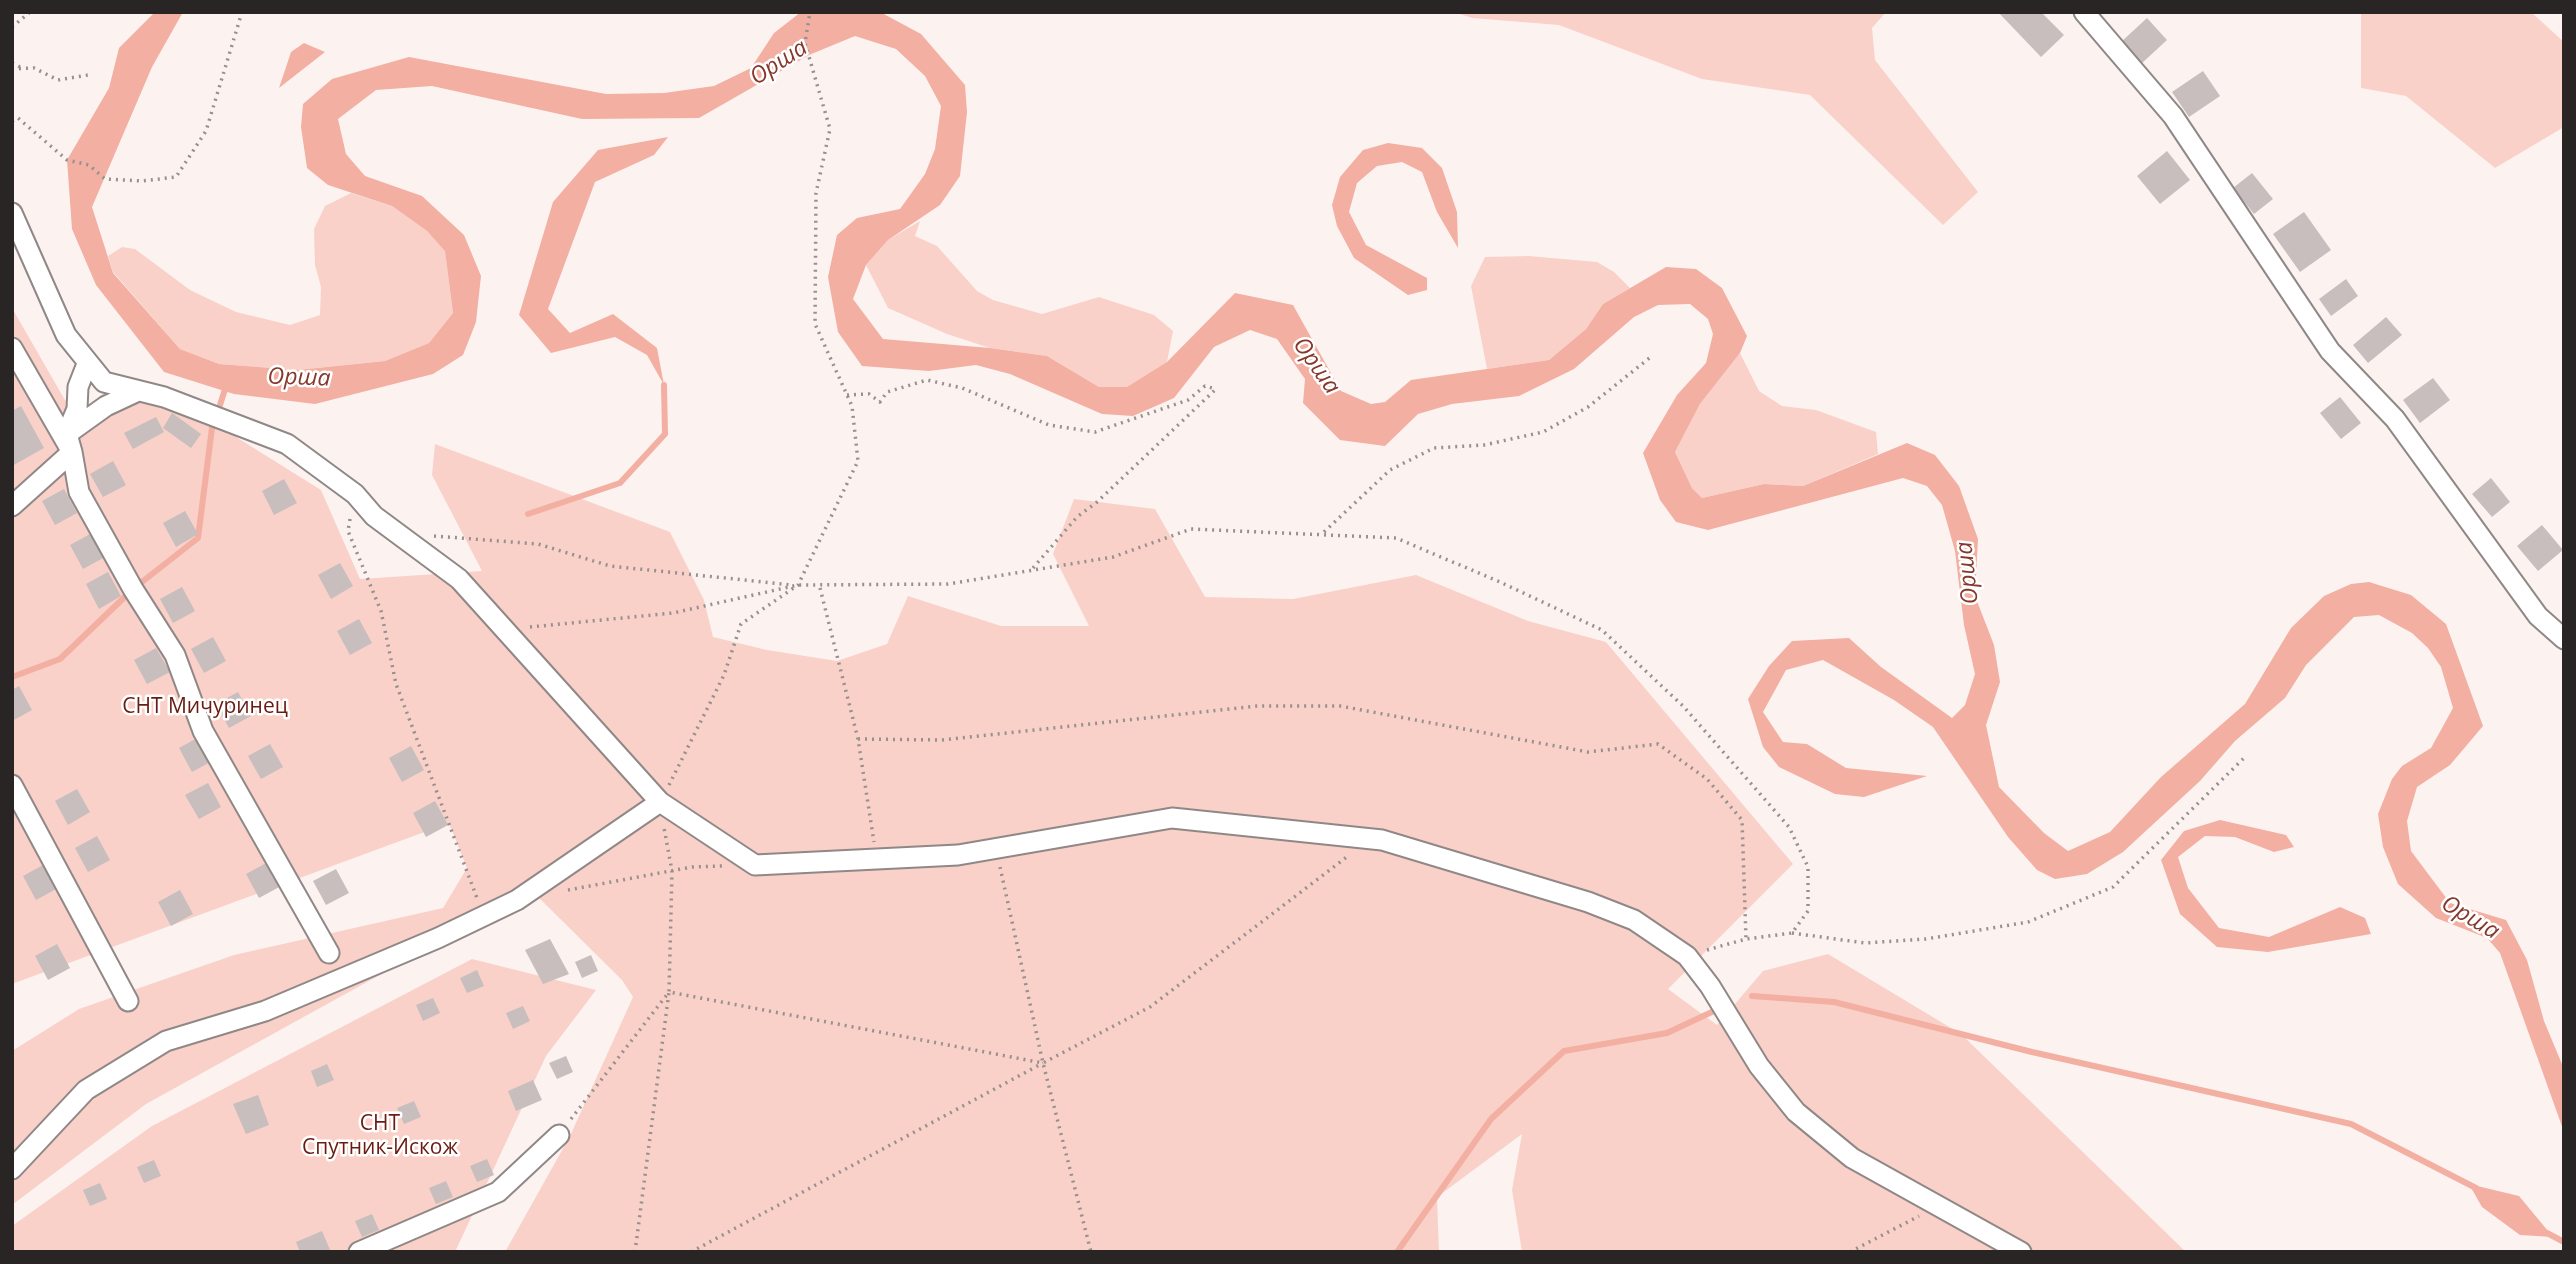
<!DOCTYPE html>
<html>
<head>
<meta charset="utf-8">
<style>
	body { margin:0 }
	#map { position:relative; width:2576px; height:1264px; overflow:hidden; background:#fcf3f1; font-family:"Open Sans",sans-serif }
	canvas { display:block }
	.frame { position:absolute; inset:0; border:14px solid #282524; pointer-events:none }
</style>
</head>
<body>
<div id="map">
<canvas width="2576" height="1264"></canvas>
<div class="frame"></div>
</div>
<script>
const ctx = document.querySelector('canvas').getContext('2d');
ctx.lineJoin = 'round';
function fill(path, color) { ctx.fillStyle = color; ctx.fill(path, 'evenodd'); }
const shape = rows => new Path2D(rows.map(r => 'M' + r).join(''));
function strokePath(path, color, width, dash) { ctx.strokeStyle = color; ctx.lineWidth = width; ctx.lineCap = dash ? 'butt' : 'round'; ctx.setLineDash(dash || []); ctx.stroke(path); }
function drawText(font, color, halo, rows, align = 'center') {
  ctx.font = font + ' "Open Sans",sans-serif'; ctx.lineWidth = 5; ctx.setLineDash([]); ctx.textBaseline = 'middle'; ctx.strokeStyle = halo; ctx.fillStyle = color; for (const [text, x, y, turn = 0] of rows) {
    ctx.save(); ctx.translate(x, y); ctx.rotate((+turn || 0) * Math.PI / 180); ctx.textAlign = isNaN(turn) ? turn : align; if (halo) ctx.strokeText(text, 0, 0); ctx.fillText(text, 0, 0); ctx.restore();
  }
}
fill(shape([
	[1454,12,1886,12,1872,28,1875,60,1978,192,1943,225,1810,95,1702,79,1559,25,1472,18],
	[2361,12,2531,12,2564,42,2564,127,2495,168,2406,96,2361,88],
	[351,193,392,206,427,231,445,250,453,313,429,343,385,361,298,370,219,364,180,349,113,272,108,256,122,247,135,249,190,290,236,312,290,325,320,315,321,287,315,265,314,229,325,206],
	[920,221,915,236,937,246,977,291,993,300,1042,314,1099,297,1154,315,1173,331,1167,362,1128,387,1099,387,1047,356,990,348,947,334,888,308,866,265,888,240],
	[1529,256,1597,262,1614,272,1630,288,1603,304,1586,329,1549,360,1487,369,1471,286,1485,257],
	[12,308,73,414,164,392,321,490,360,579,482,571,432,475,435,444,670,532,704,600,713,637,767,650,837,661,887,644,908,596,1001,626,1089,626,1053,554,1074,499,1155,509,1205,597,1293,599,1416,575,1528,621,1606,642,1793,864,1668,989,1717,1025,1763,971,1828,954,1961,1034,2186,1252,1522,1252,1512,1190,1522,1134,1437,1197,1439,1252,505,1252,570,1136,633,997,622,980,532,891,146,1104,12,1205,12,1051,79,1009,234,955,443,908,467,868,449,823,12,984],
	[1740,353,1759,391,1782,406,1816,410,1876,432,1878,454,1803,486,1764,484,1702,498,1692,488,1675,452,1700,404],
	[472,959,596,990,546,1056,455,1252,12,1252,12,1226,152,1126]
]), '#f9d1c9');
fill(shape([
	[155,12,183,12,152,67,92,207,113,273,180,349,219,364,298,370,385,361,429,343,453,313,445,251,427,231,392,206,328,185,307,168,301,127,303,104,332,79,409,57,606,94,664,93,714,86,751,68,774,33,801,12,880,12,921,34,965,85,967,112,960,176,940,205,888,240,866,265,853,299,883,339,990,348,1047,356,1099,387,1127,387,1167,362,1235,293,1293,305,1341,391,1371,404,1385,402,1411,380,1549,360,1586,329,1603,304,1666,267,1696,269,1722,288,1747,336,1740,353,1700,404,1675,452,1692,488,1702,498,1764,484,1803,486,1907,443,1935,455,1959,486,1978,539,1975,596,1994,645,2000,682,1986,725,1999,787,2044,833,2068,851,2110,832,2161,777,2245,704,2291,628,2324,596,2351,584,2369,582,2411,595,2446,624,2483,726,2450,765,2417,787,2407,821,2411,851,2450,903,2506,920,2527,960,2544,1021,2564,1069,2564,1132,2500,953,2487,938,2436,918,2398,884,2383,847,2378,814,2392,779,2402,766,2431,748,2453,708,2441,667,2428,648,2412,633,2379,615,2354,617,2306,665,2285,698,2235,741,2200,781,2123,852,2087,874,2055,879,2037,870,2008,837,1933,727,1894,700,1823,660,1786,670,1763,712,1783,742,1807,744,1846,768,1927,776,1864,797,1835,794,1779,767,1763,747,1748,699,1769,666,1792,641,1849,638,1881,667,1952,718,1965,705,1975,674,1964,625,1955,551,1942,505,1927,486,1903,478,1708,530,1676,522,1660,500,1643,453,1677,395,1706,363,1713,334,1708,319,1690,304,1658,305,1634,317,1574,369,1519,396,1452,404,1418,414,1385,446,1340,440,1303,403,1305,379,1277,339,1250,330,1214,347,1174,398,1133,416,1102,414,1010,374,976,365,929,371,862,366,838,332,828,277,837,235,857,218,900,209,925,174,935,149,941,106,925,76,896,49,855,36,809,55,699,118,582,119,432,86,376,90,338,119,346,154,365,176,422,196,464,235,481,276,476,322,463,355,433,374,315,404,234,394,164,372,96,285,72,229,67,160,109,88,119,48],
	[304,43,325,52,279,88,291,52],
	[668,137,654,155,595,182,548,309,570,333,613,314,657,348,664,385,647,355,615,337,551,353,519,315,553,202,598,150],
	[1388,143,1422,148,1442,168,1457,212,1458,248,1437,212,1422,172,1402,162,1377,166,1357,183,1349,212,1366,245,1427,278,1427,290,1408,295,1354,258,1337,226,1332,205,1340,177,1363,150],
	[2220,820,2286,835,2294,847,2274,852,2235,837,2205,836,2178,857,2188,888,2219,928,2269,937,2340,907,2365,918,2371,934,2268,952,2217,947,2180,914,2161,860,2184,831],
	[2469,1184,2519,1196,2553,1237,2520,1235,2482,1207]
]), '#f2afa2');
strokePath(shape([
	[220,405,227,383],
	[528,514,620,483,665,434,664,385],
	[12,677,60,659,133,589,198,538,213,420],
	[1752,996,1834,1002,2032,1052,2351,1124,2476,1188],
	[2547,1233,2564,1242],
	[1397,1252,1491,1119,1564,1051,1667,1033,1714,1011]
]), '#f2afa2', 6);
fill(shape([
	[1998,12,2041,12,2064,35,2041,57],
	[2147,18,2167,40,2141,64,2121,42],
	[2203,71,2220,96,2189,117,2172,92],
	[2167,151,2190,180,2160,204,2137,176],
	[2252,173,2273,199,2254,214,2233,188],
	[2304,212,2331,250,2300,272,2273,234],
	[2346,279,2358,296,2331,316,2319,299],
	[2386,317,2402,335,2368,363,2353,345],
	[2433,378,2450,400,2420,423,2403,400],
	[2340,397,2361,423,2341,439,2320,413],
	[21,406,44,448,12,466,12,411],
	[172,413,201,434,191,448,163,428],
	[156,417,164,432,133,449,124,433],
	[113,461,126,485,103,497,90,474],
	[2491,478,2510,502,2492,517,2472,494],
	[284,479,297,503,274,515,262,491],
	[64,489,77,513,55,525,42,501],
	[185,511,198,534,176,547,163,523],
	[2542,525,2563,550,2538,571,2517,546],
	[92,533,105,557,83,569,70,545],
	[340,563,353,586,331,599,318,575],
	[108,572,121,596,99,609,86,584],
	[182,587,195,611,173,623,160,599],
	[359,619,372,643,350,655,337,631],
	[213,637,226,661,204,673,191,649],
	[156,648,170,672,147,684,134,660],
	[19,686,32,710,12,721,12,690],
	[238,692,251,716,229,728,216,704],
	[201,736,214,760,192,772,179,748],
	[270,744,283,767,261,779,248,756],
	[411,746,424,770,402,782,389,758],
	[208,783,221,807,199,819,185,795],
	[77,789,90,812,68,825,55,801],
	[435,801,448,825,426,837,413,813],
	[97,836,110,860,88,872,75,848],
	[268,862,281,886,259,898,246,874],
	[45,864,58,888,36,900,23,876],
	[336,869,349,893,326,905,313,881],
	[180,890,193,914,171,926,158,902],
	[550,939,569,974,543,984,525,950],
	[57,944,70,968,48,980,35,956],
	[591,955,598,971,582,978,575,962],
	[477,970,484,986,467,993,460,978],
	[433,998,440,1013,423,1021,416,1005],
	[523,1006,530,1021,513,1029,506,1013],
	[566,1056,573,1072,557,1079,549,1063],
	[327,1064,334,1080,317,1087,311,1071],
	[533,1080,542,1100,516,1111,508,1091],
	[258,1095,269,1125,246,1134,233,1104],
	[414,1101,421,1117,404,1124,397,1108],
	[487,1159,494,1175,477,1182,470,1166],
	[154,1160,161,1176,144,1183,137,1167],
	[446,1181,453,1197,436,1204,429,1188],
	[100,1183,107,1199,90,1206,83,1190],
	[372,1214,379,1230,362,1237,355,1221],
	[322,1231,330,1250,300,1252,296,1242]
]), '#c7bebd');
const minor = shape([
	[2084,12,2173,116,2330,351,2395,419,2538,616,2564,639],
	[12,213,66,335,104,382,164,397,287,444,355,494,374,516,459,579,660,802,755,865,958,855,1172,818,1382,840,1588,902,1634,920,1687,956,1710,986,1759,1066,1796,1112,1852,1158,2021,1252],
	[12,348,72,452,79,492,133,589,175,655,203,731,329,953],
	[67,433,77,409,78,387,87,364],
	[12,506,72,452,67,434,106,406,136,392],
	[12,785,128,1001],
	[12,1169,86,1090,166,1041,265,1011,438,938,517,900,660,802],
	[359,1252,498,1192,559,1135]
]);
strokePath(minor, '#908886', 23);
strokePath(shape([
	[12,27,30,12],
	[12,63,20,67],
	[12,69,34,68,58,80,88,75],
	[12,121,18,118,67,160,89,165,105,179,142,181,176,177,206,131,242,12],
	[847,395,869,394,880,402,887,392,927,380,962,388,1049,425,1095,432,1188,400,1205,386,1216,389],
	[350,519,348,531,381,611,396,684,477,898],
	[1324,532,1390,470,1434,448,1484,445,1543,432,1588,407,1652,356],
	[434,536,538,544,610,566,792,585],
	[1033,568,1077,517,1097,502,1216,389],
	[820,588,858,739,874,842],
	[530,627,673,613,798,585,948,584,1113,557,1191,529,1396,538,1500,582,1602,630,1683,706,1789,827,1808,867,1808,911,1792,933,1746,939,1707,950],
	[858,739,941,740,1257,706,1340,706,1588,752,1658,744,1707,779,1742,820,1746,939],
	[669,785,724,675,741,624,798,585,858,461,852,406,815,324,816,193,830,129,805,43,810,12],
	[1000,867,1043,1063,1091,1252],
	[568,890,692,867,722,866],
	[1792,933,1865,943,1926,939,2028,922,2113,887,2245,757],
	[571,1119,669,992,672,871,664,828],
	[635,1252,669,992,1043,1063,1150,1007,1348,856],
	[691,1252,1043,1063],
	[1850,1252,1919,1216]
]), '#96908e', 3.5, [2, 5]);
strokePath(minor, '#fff', 19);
drawText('21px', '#691c12', '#fff', [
	["СНТ Мичуринец",205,707],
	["СНТ",380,1124],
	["Спутник-Искож",380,1148]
]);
drawText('italic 23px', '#86382c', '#fff', [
	["Орша",779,63,-33],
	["Орша",1316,366,55],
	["Орша",299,378,2],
	["Орша",1968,573,-96],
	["Орша",2470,918,31]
]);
</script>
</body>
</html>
